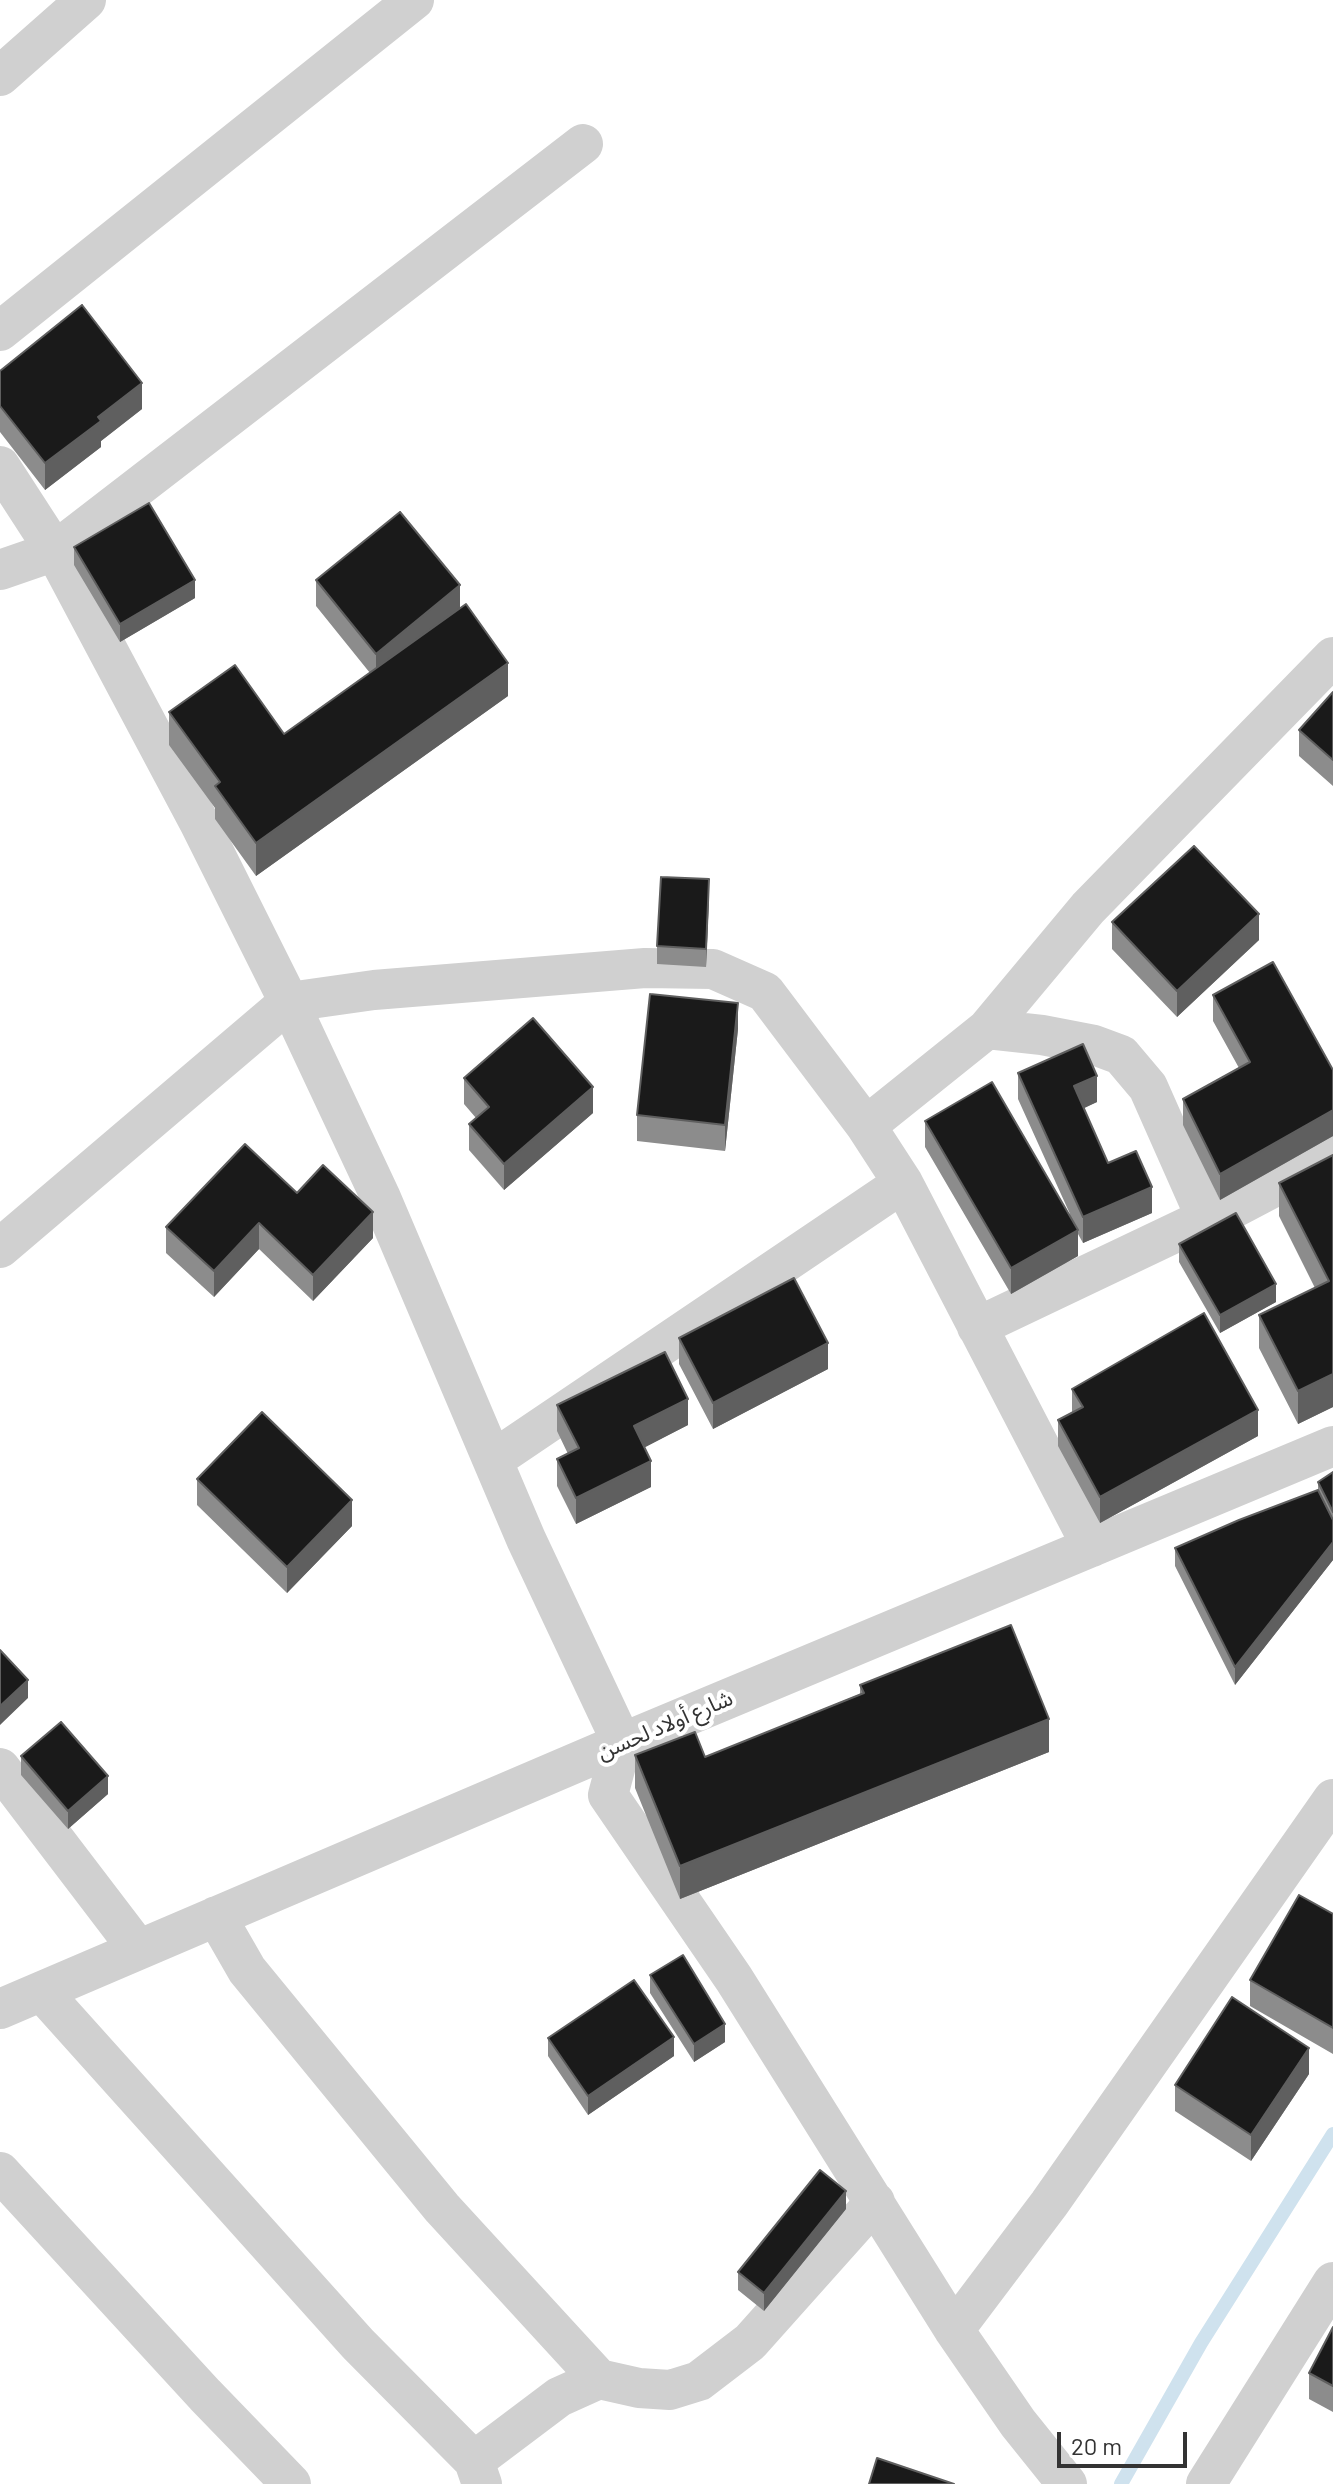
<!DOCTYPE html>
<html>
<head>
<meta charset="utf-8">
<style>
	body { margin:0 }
	#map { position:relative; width:1333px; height:2484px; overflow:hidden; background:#fff; font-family:Barlow,sans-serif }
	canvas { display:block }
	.scale { position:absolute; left:1057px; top:2432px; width:130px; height:36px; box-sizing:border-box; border:4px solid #333; border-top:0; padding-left:10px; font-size:24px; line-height:28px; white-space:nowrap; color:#333; -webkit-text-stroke:6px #fff; paint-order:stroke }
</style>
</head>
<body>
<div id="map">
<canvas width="1333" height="2484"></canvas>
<div class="scale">20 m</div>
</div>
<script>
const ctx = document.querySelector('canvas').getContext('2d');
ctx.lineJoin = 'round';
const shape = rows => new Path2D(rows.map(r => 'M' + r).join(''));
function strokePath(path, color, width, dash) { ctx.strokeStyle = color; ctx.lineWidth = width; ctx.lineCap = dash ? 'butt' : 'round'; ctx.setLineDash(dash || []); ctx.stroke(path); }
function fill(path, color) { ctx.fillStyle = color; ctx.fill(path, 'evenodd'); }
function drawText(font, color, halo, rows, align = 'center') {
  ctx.font = font + ' Barlow,"Noto Sans Arabic",sans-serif'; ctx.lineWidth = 8; ctx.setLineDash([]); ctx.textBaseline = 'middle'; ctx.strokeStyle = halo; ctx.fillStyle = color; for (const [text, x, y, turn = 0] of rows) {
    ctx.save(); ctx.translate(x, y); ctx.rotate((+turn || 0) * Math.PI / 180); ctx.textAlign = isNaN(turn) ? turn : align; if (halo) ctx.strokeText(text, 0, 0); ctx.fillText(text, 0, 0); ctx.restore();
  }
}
strokePath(shape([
	[1121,2484,1201,2343,1333,2134]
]), '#cfe2ee', 14);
strokePath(shape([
	[0,76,86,0],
	[0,331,414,0],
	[0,466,55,551,199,822,289,1002,381,1198,526,1539,622,1743,608,1795,734,1979,954,2330,1018,2423,1067,2484],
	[0,570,55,551,583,144],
	[987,1029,1088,908,1333,657],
	[866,1126,903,1183,1092,1547],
	[0,1248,289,1002,374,990,645,968,713,969,765,992,866,1126,987,1029,1042,1035,1094,1045,1121,1055,1148,1087,1206,1218],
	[977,1327,1206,1218,1234,1208,1333,1156],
	[493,1460,903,1183],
	[0,1768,138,1949],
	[216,1916,247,1970,442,2208,599,2379],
	[42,1992,358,2344,474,2461,482,2484],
	[0,2009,622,1743,1333,1446],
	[0,2172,205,2395,291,2484],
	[954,2330,1049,2204,1333,1799],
	[474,2461,559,2397,599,2379,639,2388,670,2390,699,2381,750,2342,875,2202],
	[1206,2484,1333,2282]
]), '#d0d0d0', 40);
fill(shape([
	[0,371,142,409,101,441,101,447,45,490,0,432],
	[74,547,195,598,120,642,74,565],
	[316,580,460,608,508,696,256,876,215,819,215,808,169,745,169,712,284,734,370,673,316,606],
	[1333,692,1333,786,1299,756,1299,730],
	[709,897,706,967,657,964,657,946],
	[1112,922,1259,940,1177,1017,1112,949],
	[1213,995,1333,1070,1333,1136,1220,1200,1183,1125,1183,1099,1239,1068,1213,1021],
	[738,1029,725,1151,637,1141,637,1115],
	[1018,1073,1097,1102,1083,1108,1108,1163,1152,1213,1083,1243,1078,1234,1078,1256,1011,1294,925,1147,925,1121,1070,1214,1018,1099],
	[464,1078,593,1113,504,1190,469,1150,469,1124,476,1118,464,1104],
	[1333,1155,1333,1407,1298,1424,1259,1348,1259,1315,1315,1288,1279,1216,1279,1183],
	[297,1193,373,1238,313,1301,259,1249,214,1297,166,1253,166,1227],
	[1179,1244,1276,1302,1220,1333,1179,1262],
	[679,1338,828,1369,713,1429,679,1364],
	[1072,1389,1258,1436,1100,1523,1058,1446,1058,1420,1072,1412],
	[557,1405,688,1425,644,1447,651,1487,576,1524,557,1486,557,1459,568,1454,557,1431],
	[1333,1472,1333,1560,1235,1685,1175,1566,1175,1548,1318,1490,1318,1482],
	[197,1479,352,1526,287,1593,197,1505],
	[860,1685,1049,1752,680,1899,635,1788,635,1755,705,1757,860,1694],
	[21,1756,108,1794,68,1829,21,1775],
	[1333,1914,1333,2054,1250,2006,1250,1980],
	[650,1975,725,2042,694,2062,650,1993],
	[548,2038,674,2056,588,2115,548,2056],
	[1309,2074,1251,2161,1175,2111,1175,2085],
	[846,2209,764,2311,738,2290,738,2272],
	[1333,2327,1333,2412,1309,2399,1309,2373]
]), '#8c8c8c');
fill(shape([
	[142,383,142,409,101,441,101,447,45,490,45,463,98,417],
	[195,580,195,598,120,642,120,624],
	[460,585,460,612,376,680,376,654],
	[508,663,508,696,256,876,256,843],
	[709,879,709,897,706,967,706,949],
	[1259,914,1259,940,1177,1017,1177,991],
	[738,1003,738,1029,725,1151,725,1125],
	[1097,1076,1097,1102,1074,1113,1074,1086],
	[593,1087,593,1113,504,1190,504,1164],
	[1333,1110,1333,1136,1220,1200,1220,1174],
	[1152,1187,1152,1213,1083,1243,1083,1217],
	[373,1212,373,1238,313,1301,313,1275],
	[259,1223,259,1249,214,1297,214,1271],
	[1078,1230,1078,1256,1011,1294,1011,1268],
	[1276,1284,1276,1302,1220,1333,1220,1315],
	[828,1343,828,1369,713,1429,713,1403],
	[1333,1374,1333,1407,1298,1424,1298,1391],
	[688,1399,688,1425,634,1453,634,1426],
	[1258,1410,1258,1436,1100,1523,1100,1497],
	[651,1461,651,1487,576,1524,576,1498],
	[352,1500,352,1526,287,1593,287,1567],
	[1333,1542,1333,1560,1235,1685,1235,1667],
	[28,1680,28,1698,0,1725,0,1706],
	[1049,1719,1049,1752,680,1899,680,1866],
	[108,1776,108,1794,68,1829,68,1811],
	[725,2024,725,2042,694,2062,694,2044],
	[674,2037,674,2056,588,2115,588,2096],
	[1309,2048,1309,2074,1251,2161,1251,2135],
	[846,2191,846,2209,764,2311,764,2293]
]), '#5f5f5f');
const building = shape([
	[82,305,142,383,98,417,101,421,45,463,0,406,0,371,82,305],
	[149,503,195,580,120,624,74,547,149,503],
	[400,512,460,585,376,654,316,580,400,512],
	[466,604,508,663,256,843,215,786,220,782,169,712,235,665,284,734,466,604],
	[1333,692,1333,760,1299,730,1333,692],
	[1194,846,1259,914,1177,991,1112,922,1194,846],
	[661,877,709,879,706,949,657,946,661,877],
	[1273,962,1333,1070,1333,1110,1220,1174,1183,1099,1250,1062,1213,995,1273,962],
	[650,994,738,1003,725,1125,637,1115,650,994],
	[533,1018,593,1087,504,1164,469,1124,489,1107,464,1078,533,1018],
	[1083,1044,1097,1076,1074,1086,1108,1163,1136,1151,1152,1187,1083,1217,1018,1073,1083,1044],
	[992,1082,1078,1230,1011,1268,925,1121,992,1082],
	[245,1144,297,1193,323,1165,373,1212,313,1275,259,1223,214,1271,166,1227,245,1144],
	[1333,1155,1333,1374,1298,1391,1259,1315,1329,1281,1279,1183,1333,1155],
	[1236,1213,1276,1284,1220,1315,1179,1244,1236,1213],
	[794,1278,828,1343,713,1403,679,1338,794,1278],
	[1204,1313,1258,1410,1100,1497,1058,1420,1083,1407,1072,1389,1204,1313],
	[665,1352,688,1399,634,1426,651,1461,576,1498,557,1459,579,1448,557,1405,665,1352],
	[262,1412,352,1500,287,1567,197,1479,262,1412],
	[1333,1472,1333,1512,1318,1482,1333,1472],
	[1318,1490,1333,1520,1333,1542,1235,1667,1175,1548,1239,1520,1318,1490],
	[1011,1625,1049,1719,680,1866,635,1755,695,1732,705,1757,864,1693,860,1685,1011,1625],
	[0,1650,28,1680,0,1706,0,1650],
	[61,1722,108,1776,68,1811,21,1756,61,1722],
	[1299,1895,1333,1914,1333,2028,1250,1980,1299,1895],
	[683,1955,725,2024,694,2044,650,1975,683,1955],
	[634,1980,674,2037,588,2096,548,2038,634,1980],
	[1232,1997,1309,2048,1251,2135,1175,2085,1232,1997],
	[820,2170,846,2191,764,2293,738,2272,820,2170],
	[1333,2327,1333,2386,1309,2373,1333,2327],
	[877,2458,954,2484,869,2484,877,2458]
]);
fill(building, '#1a1a1a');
strokePath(building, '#5f5f5f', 2);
drawText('22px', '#333', '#fff', [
	["شارع أولاد لحسن",665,1725,-23]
]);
</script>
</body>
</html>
